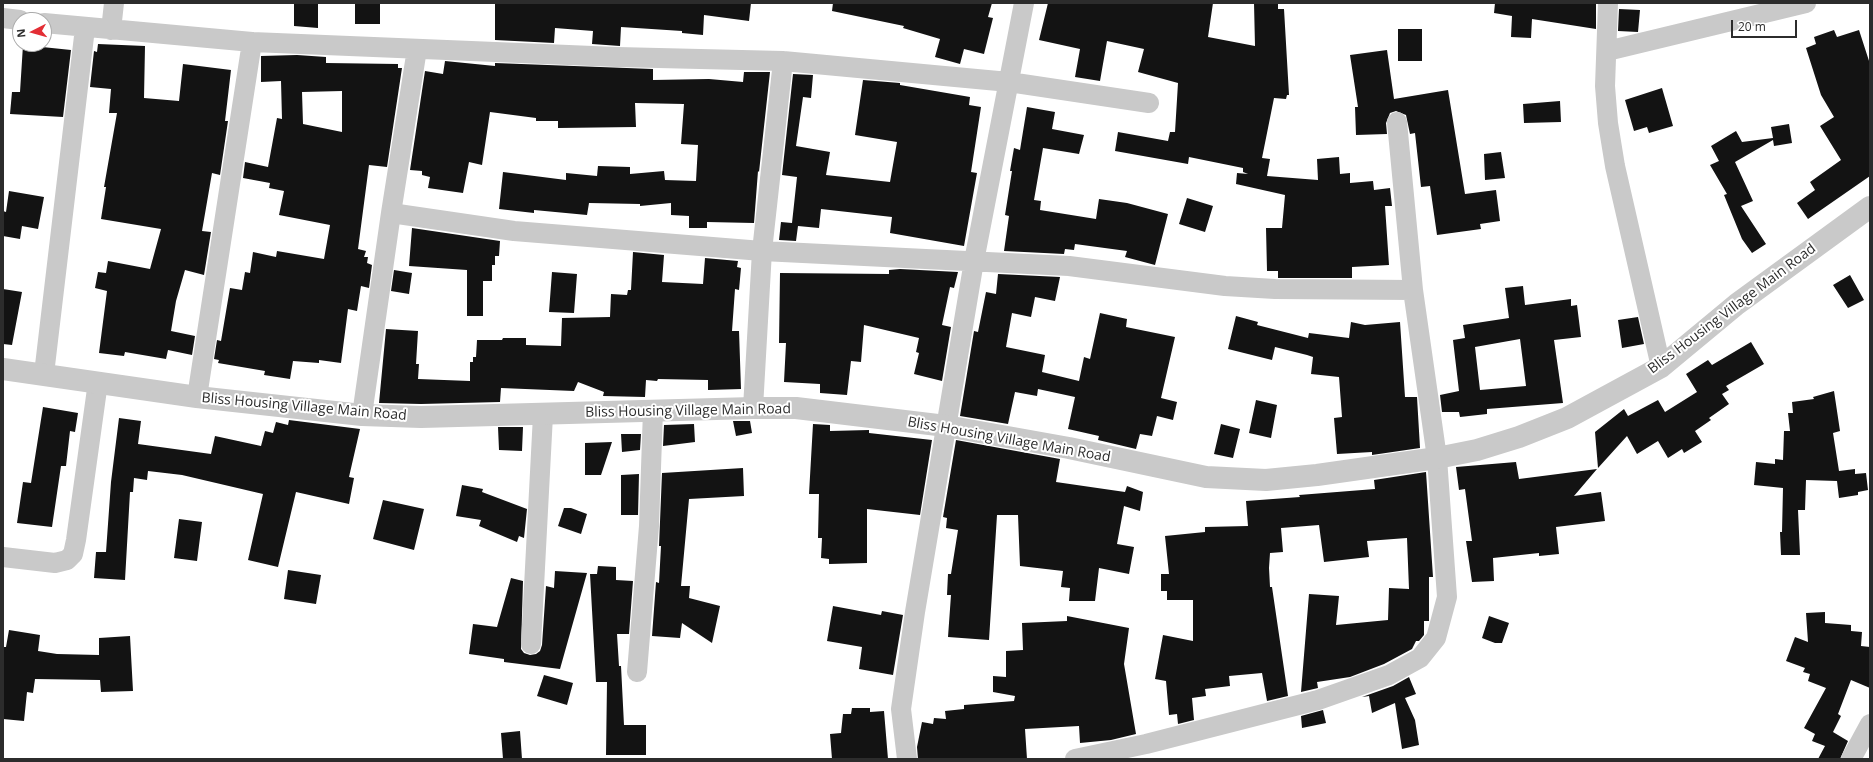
<!DOCTYPE html>
<html>
<head>
<meta charset="utf-8">
<style>
	body { margin:0 }
	#map { position:relative; width:1873px; height:762px; overflow:hidden; background:#fff; font-family:"Open Sans",sans-serif }
	canvas { display:block }
	.frame { position:absolute; inset:0; border:4px solid #2c2c2c; pointer-events:none }
	.north { position:absolute; left:12px; top:12px; width:40px; height:40px; box-sizing:border-box; background:#fff; border:1px solid #ababab; border-radius:50%; rotate:264deg; font-size:11px; font-weight:700; line-height:16px; text-align:center; color:#2c2c2c }
	.north::after { content:''; display:block; margin:auto; width:14px; height:18px; background:#e32e35; clip-path:polygon(50% 0,100% 100%,50% 72%,0 100%) }
	.scale { position:absolute; left:1731px; top:20px; width:66px; height:18px; box-sizing:border-box; border:2px solid #2c2c2c; border-top:0; padding-left:5px; font-size:12px; line-height:14px; white-space:nowrap; color:#2c2c2c; -webkit-text-stroke:3px #fff; paint-order:stroke }
</style>
</head>
<body>
<div id="map">
<canvas width="1873" height="762"></canvas>
<div class="frame"></div>
<div class="north">N</div>
<div class="scale">20 m</div>
</div>
<script>
const ctx = document.querySelector('canvas').getContext('2d');
ctx.lineJoin = 'round';
function fill(path, color) { ctx.fillStyle = color; ctx.fill(path, 'evenodd'); }
const shape = rows => new Path2D(rows.map(r => 'M' + r).join(''));
function strokePath(path, color, width, dash) { ctx.strokeStyle = color; ctx.lineWidth = width; ctx.lineCap = dash ? 'butt' : 'round'; ctx.setLineDash(dash || []); ctx.stroke(path); }
function drawText(font, color, halo, rows, align = 'center') {
  ctx.font = font + ' "Open Sans",sans-serif'; ctx.lineWidth = 4; ctx.setLineDash([]); ctx.textBaseline = 'middle'; ctx.strokeStyle = halo; ctx.fillStyle = color; for (const [text, x, y, turn = 0] of rows) {
    ctx.save(); ctx.translate(x, y); ctx.rotate((+turn || 0) * Math.PI / 180); ctx.textAlign = isNaN(turn) ? turn : align; if (halo) ctx.strokeText(text, 0, 0); ctx.fillText(text, 0, 0); ctx.restore();
  }
}
fill(shape([
	[294,3,318,3,318,28,294,26],
	[355,3,380,3,380,24,355,24],
	[495,3,751,3,749,21,704,15,703,35,682,33,682,31,621,27,620,46,592,44,593,31,555,28,554,43,495,40],
	[833,3,992,3,988,17,993,18,984,54,964,49,960,64,935,57,940,39,903,28,904,26,832,11],
	[1048,3,1213,3,1208,37,1255,46,1254,3,1278,3,1278,9,1284,9,1289,95,1287,95,1286,99,1274,98,1262,158,1270,159,1267,176,1318,180,1317,159,1339,157,1340,174,1350,173,1350,183,1373,181,1374,190,1390,188,1392,206,1385,206,1389,265,1352,267,1352,278,1278,278,1278,271,1267,271,1266,228,1282,228,1285,195,1236,184,1237,173,1248,174,1243,172,1243,168,1189,157,1188,164,1115,151,1118,132,1168,141,1170,132,1175,132,1178,83,1138,72,1144,49,1107,41,1100,81,1075,77,1080,49,1039,40],
	[1495,3,1596,3,1596,29,1532,19,1531,38,1511,37,1512,16,1494,13],
	[1619,9,1640,10,1638,32,1618,31],
	[1398,29,1422,29,1422,61,1398,61],
	[1834,30,1837,37,1859,30,1870,64,1870,176,1808,219,1797,203,1815,190,1810,182,1841,160,1820,126,1834,117,1821,95,1806,48,1816,44,1814,37],
	[98,44,145,46,144,98,179,101,183,64,231,70,225,121,228,121,220,175,212,173,202,231,211,232,204,275,185,270,176,301,171,331,195,336,192,355,168,350,166,359,125,352,124,356,99,353,107,291,95,288,98,272,106,273,108,261,150,269,161,229,101,219,106,187,104,187,117,113,109,113,111,89,90,87,94,51,97,52],
	[23,45,71,50,63,117,10,114,12,92,20,92],
	[1387,50,1394,99,1448,90,1465,194,1496,190,1500,221,1480,224,1481,229,1437,235,1430,186,1421,187,1415,133,1410,134,1406,115,1396,111,1390,113,1386,123,1387,134,1356,135,1355,107,1358,107,1350,55],
	[297,55,326,57,326,63,398,64,398,68,402,68,387,167,369,165,358,249,366,251,364,257,368,257,367,263,372,265,369,288,361,286,357,311,348,309,341,363,319,360,319,363,293,361,290,379,264,375,265,371,218,363,219,360,214,359,217,340,221,341,230,288,242,290,245,272,250,273,253,252,276,257,277,251,324,259,330,225,279,215,284,191,269,188,270,183,243,178,245,162,268,167,277,118,282,119,281,81,261,82,261,56],
	[342,91,342,132,303,124,302,92],
	[445,61,495,66,495,63,653,69,653,80,709,79,743,82,744,72,770,72,759,172,758,171,754,223,707,222,707,228,689,228,689,216,671,215,671,203,640,206,640,204,589,203,587,215,534,210,534,213,499,209,503,172,566,180,566,173,597,176,598,166,630,167,630,174,664,171,665,180,696,181,698,145,681,144,684,104,635,103,636,127,558,128,558,121,536,121,536,118,490,112,482,165,469,162,463,193,428,188,430,177,422,175,422,171,410,170,425,71,443,74],
	[793,74,813,75,811,98,803,97,796,146,830,152,826,175,890,182,897,142,855,135,863,80,900,83,900,85,970,97,969,105,981,107,971,172,977,173,964,246,890,233,892,217,821,209,819,228,798,226,796,241,779,240,781,222,792,223,797,177,782,175],
	[1662,88,1673,126,1649,133,1647,127,1634,131,1625,100],
	[1560,101,1561,122,1524,123,1523,104],
	[1027,107,1055,112,1052,129,1084,135,1079,154,1043,148,1034,200,1041,201,1040,210,1096,219,1099,199,1127,203,1168,214,1155,265,1125,257,1127,251,1075,244,1074,250,1065,249,1064,254,1004,251,1009,216,1005,215,1012,171,1010,171,1014,148,1020,150],
	[1789,124,1792,143,1774,146,1773,140,1735,162,1753,201,1741,206,1766,244,1752,253,1742,239,1724,195,1727,194,1710,165,1719,161,1711,146,1736,131,1742,142,1773,138,1771,127],
	[1501,152,1505,178,1485,180,1484,154],
	[9,191,44,197,38,229,22,226,20,239,3,236,3,211,6,212],
	[1187,198,1213,206,1205,232,1179,224],
	[412,228,500,241,499,256,495,256,495,265,492,265,492,281,483,281,483,316,467,316,467,270,409,266],
	[633,252,664,255,662,282,703,284,705,258,738,261,737,267,741,268,739,290,735,289,732,331,739,331,741,389,708,390,708,380,658,379,657,381,646,380,645,397,603,396,604,392,578,382,574,391,501,388,500,402,421,404,379,403,386,329,418,331,416,364,419,364,418,379,470,381,470,362,473,362,473,357,476,357,477,340,502,340,503,338,526,338,526,345,561,346,562,318,610,317,611,294,627,295,628,290,631,290],
	[900,269,958,272,954,288,950,287,942,325,951,327,942,381,914,374,919,353,916,352,919,338,864,325,861,362,851,361,847,395,820,393,820,384,784,382,786,343,779,343,780,273,889,274,889,270],
	[394,270,412,273,409,294,391,291],
	[552,272,577,274,574,313,549,312],
	[998,274,1060,277,1055,301,1035,297,1031,317,1012,313,1006,347,1045,355,1042,372,1079,381,1084,357,1090,359,1100,313,1127,319,1126,327,1175,337,1161,398,1177,402,1173,420,1157,416,1152,436,1140,434,1136,449,1098,440,1099,436,1068,429,1075,397,1038,389,1037,396,1015,392,1008,424,960,416,974,331,978,332,986,292,996,294],
	[1850,275,1864,300,1848,308,1833,285],
	[1523,286,1525,305,1571,299,1571,306,1577,305,1581,337,1554,340,1563,403,1487,409,1487,414,1460,417,1459,412,1442,412,1440,395,1459,391,1453,340,1465,338,1463,325,1509,318,1505,288],
	[1520,339,1526,386,1480,390,1475,347],
	[3,289,22,292,12,345,3,344],
	[1236,316,1258,322,1257,325,1308,338,1309,333,1349,338,1351,322,1365,325,1400,322,1405,397,1417,397,1420,448,1372,455,1372,452,1337,454,1334,418,1342,417,1339,377,1311,374,1313,357,1307,355,1275,347,1272,360,1228,349],
	[1638,317,1644,344,1622,348,1618,320],
	[1751,342,1764,364,1726,386,1729,390,1722,394,1729,404,1709,418,1711,420,1695,431,1702,442,1684,453,1682,449,1668,458,1658,441,1637,454,1627,436,1598,468,1595,432,1624,409,1628,416,1658,400,1665,412,1697,392,1686,374,1708,360,1712,365],
	[1834,391,1840,431,1833,433,1839,471,1855,469,1855,474,1866,473,1868,490,1858,492,1858,495,1839,498,1837,481,1806,480,1805,510,1798,510,1800,555,1781,555,1780,532,1782,532,1783,488,1754,485,1756,462,1775,464,1775,459,1783,460,1784,431,1790,431,1788,413,1793,413,1792,402,1814,399,1813,397],
	[1256,400,1277,405,1271,438,1249,433],
	[43,407,78,413,75,432,70,431,66,466,61,466,52,527,17,523,23,482,31,483],
	[119,418,141,421,138,444,211,454,215,436,261,446,265,431,273,433,276,422,288,425,289,420,360,429,349,477,354,478,349,504,296,492,278,567,248,560,263,494,182,475,148,471,147,480,134,478,133,492,130,492,125,580,94,578,96,552,106,552,111,482],
	[733,421,750,421,752,433,736,436],
	[694,424,695,442,663,446,664,425],
	[813,424,830,425,830,431,869,430,869,433,932,440,920,515,867,509,867,563,829,564,829,559,821,558,822,538,818,538,819,494,809,494],
	[1221,424,1240,429,1233,458,1214,454],
	[498,427,523,427,522,451,499,450],
	[621,434,641,434,640,450,622,452],
	[956,440,1060,459,1056,482,1125,492,1127,486,1143,492,1140,511,1124,506,1117,544,1134,547,1129,574,1099,568,1095,601,1069,601,1070,588,1061,587,1063,571,1020,566,1018,515,997,515,989,640,948,637,951,595,947,595,948,574,951,574,958,530,946,528,947,518,943,517],
	[612,442,601,475,585,475,585,443],
	[1516,462,1519,479,1597,469,1574,496,1601,492,1605,521,1556,527,1559,554,1539,556,1539,553,1493,558,1494,581,1472,582,1466,541,1472,541,1465,489,1459,490,1456,467],
	[743,468,744,496,689,499,681,586,690,586,689,598,720,606,712,643,682,623,680,638,652,636,656,582,659,583,661,546,659,546,662,473],
	[1426,472,1433,577,1429,577,1429,621,1424,621,1424,635,1419,641,1416,641,1412,649,1384,664,1350,677,1317,682,1318,688,1301,692,1309,594,1339,596,1336,625,1388,620,1389,588,1409,589,1407,538,1367,541,1369,557,1324,562,1319,525,1281,528,1283,552,1270,553,1269,568,1270,587,1272,587,1288,696,1267,701,1262,673,1229,676,1230,686,1205,689,1206,696,1192,698,1194,720,1178,724,1177,714,1169,715,1166,681,1155,679,1163,635,1193,641,1193,600,1167,600,1167,591,1161,591,1161,574,1169,574,1165,536,1205,532,1205,527,1248,526,1246,501,1300,497,1299,495,1375,489,1374,480],
	[639,474,638,515,621,515,621,475],
	[462,485,483,489,482,492,527,509,524,538,519,536,517,542,479,526,481,520,456,516],
	[383,500,424,509,414,550,373,539],
	[564,508,571,508,587,514,581,534,558,526],
	[179,519,202,522,197,561,174,558],
	[598,566,616,567,616,580,633,581,629,634,617,634,619,666,621,666,624,725,646,725,646,755,606,755,607,682,596,682,590,574,597,574],
	[288,570,321,575,316,604,284,599],
	[555,571,587,573,560,669,504,662,504,659,469,654,473,624,497,627,511,578,523,581,521,649,524,653,530,655,536,654,540,651,542,645,546,586,554,588],
	[833,606,881,615,882,611,903,615,893,675,859,669,862,647,827,641],
	[1825,612,1825,623,1851,625,1851,631,1862,632,1861,646,1870,647,1870,688,1851,680,1838,714,1841,716,1833,732,1848,741,1840,759,1818,759,1825,746,1812,741,1815,734,1804,728,1826,688,1808,681,1810,674,1803,672,1805,668,1786,661,1795,637,1808,642,1806,613],
	[1067,616,1129,628,1124,664,1136,734,1111,740,1080,743,1079,726,1025,729,1027,759,918,759,917,747,922,722,933,724,934,718,946,719,945,711,964,709,964,705,1014,701,1015,696,993,692,993,676,1006,677,1006,651,1023,650,1022,623,1067,621],
	[1489,616,1509,623,1502,643,1495,643,1482,638],
	[9,630,40,635,38,651,57,654,99,655,99,638,130,636,133,691,101,692,100,680,35,679,33,693,27,692,24,721,3,719,3,647,6,647],
	[544,675,573,683,567,705,537,696],
	[1409,677,1416,694,1405,698,1415,720,1419,745,1402,749,1395,703,1372,713,1369,696,1362,697,1393,686],
	[852,708,870,708,870,712,884,711,888,759,832,759,830,734,841,733,843,714,851,714],
	[1323,710,1326,723,1302,728,1301,716],
	[520,731,522,759,503,759,501,733]
]), '#131313');
strokePath(shape([
	[1608,3,1605,86,1608,123,1615,166,1661,367],
	[3,18,20,20],
	[44,23,252,42,617,57,783,61,1009,82,1149,103],
	[111,30,114,3],
	[1607,51,1806,3],
	[391,213,514,231,762,251,1069,266,1225,286,1275,289,1413,290],
	[44,374,85,28],
	[197,397,252,42],
	[753,408,762,251,783,61],
	[362,415,391,213,417,49],
	[3,557,55,563,67,560,73,554,76,540,98,382],
	[531,644,543,415],
	[637,672,649,526,653,410],
	[907,759,901,709,915,612,974,261,1024,3],
	[1075,759,1146,744,1318,700,1389,675,1420,658,1436,638,1447,597,1437,458,1413,290,1397,122],
	[1851,759,1870,724]
]), '#c9c9c9', 20);
strokePath(shape([
	[3,369,197,397,362,415,421,417,753,408,796,408,946,426,1069,448,1206,477,1266,480,1317,475,1437,458,1477,450,1519,437,1567,418,1661,367,1737,304,1870,207]
]), '#c9c9c9', 22);
drawText('14px', '#2c2c2c', '#fff', [
	["Bliss Housing Village Main Road",1732,309,-37],
	["Bliss Housing Village Main Road",304,407,5],
	["Bliss Housing Village Main Road",688,411,-1],
	["Bliss Housing Village Main Road",1009,440,10]
]);
</script>
</body>
</html>
